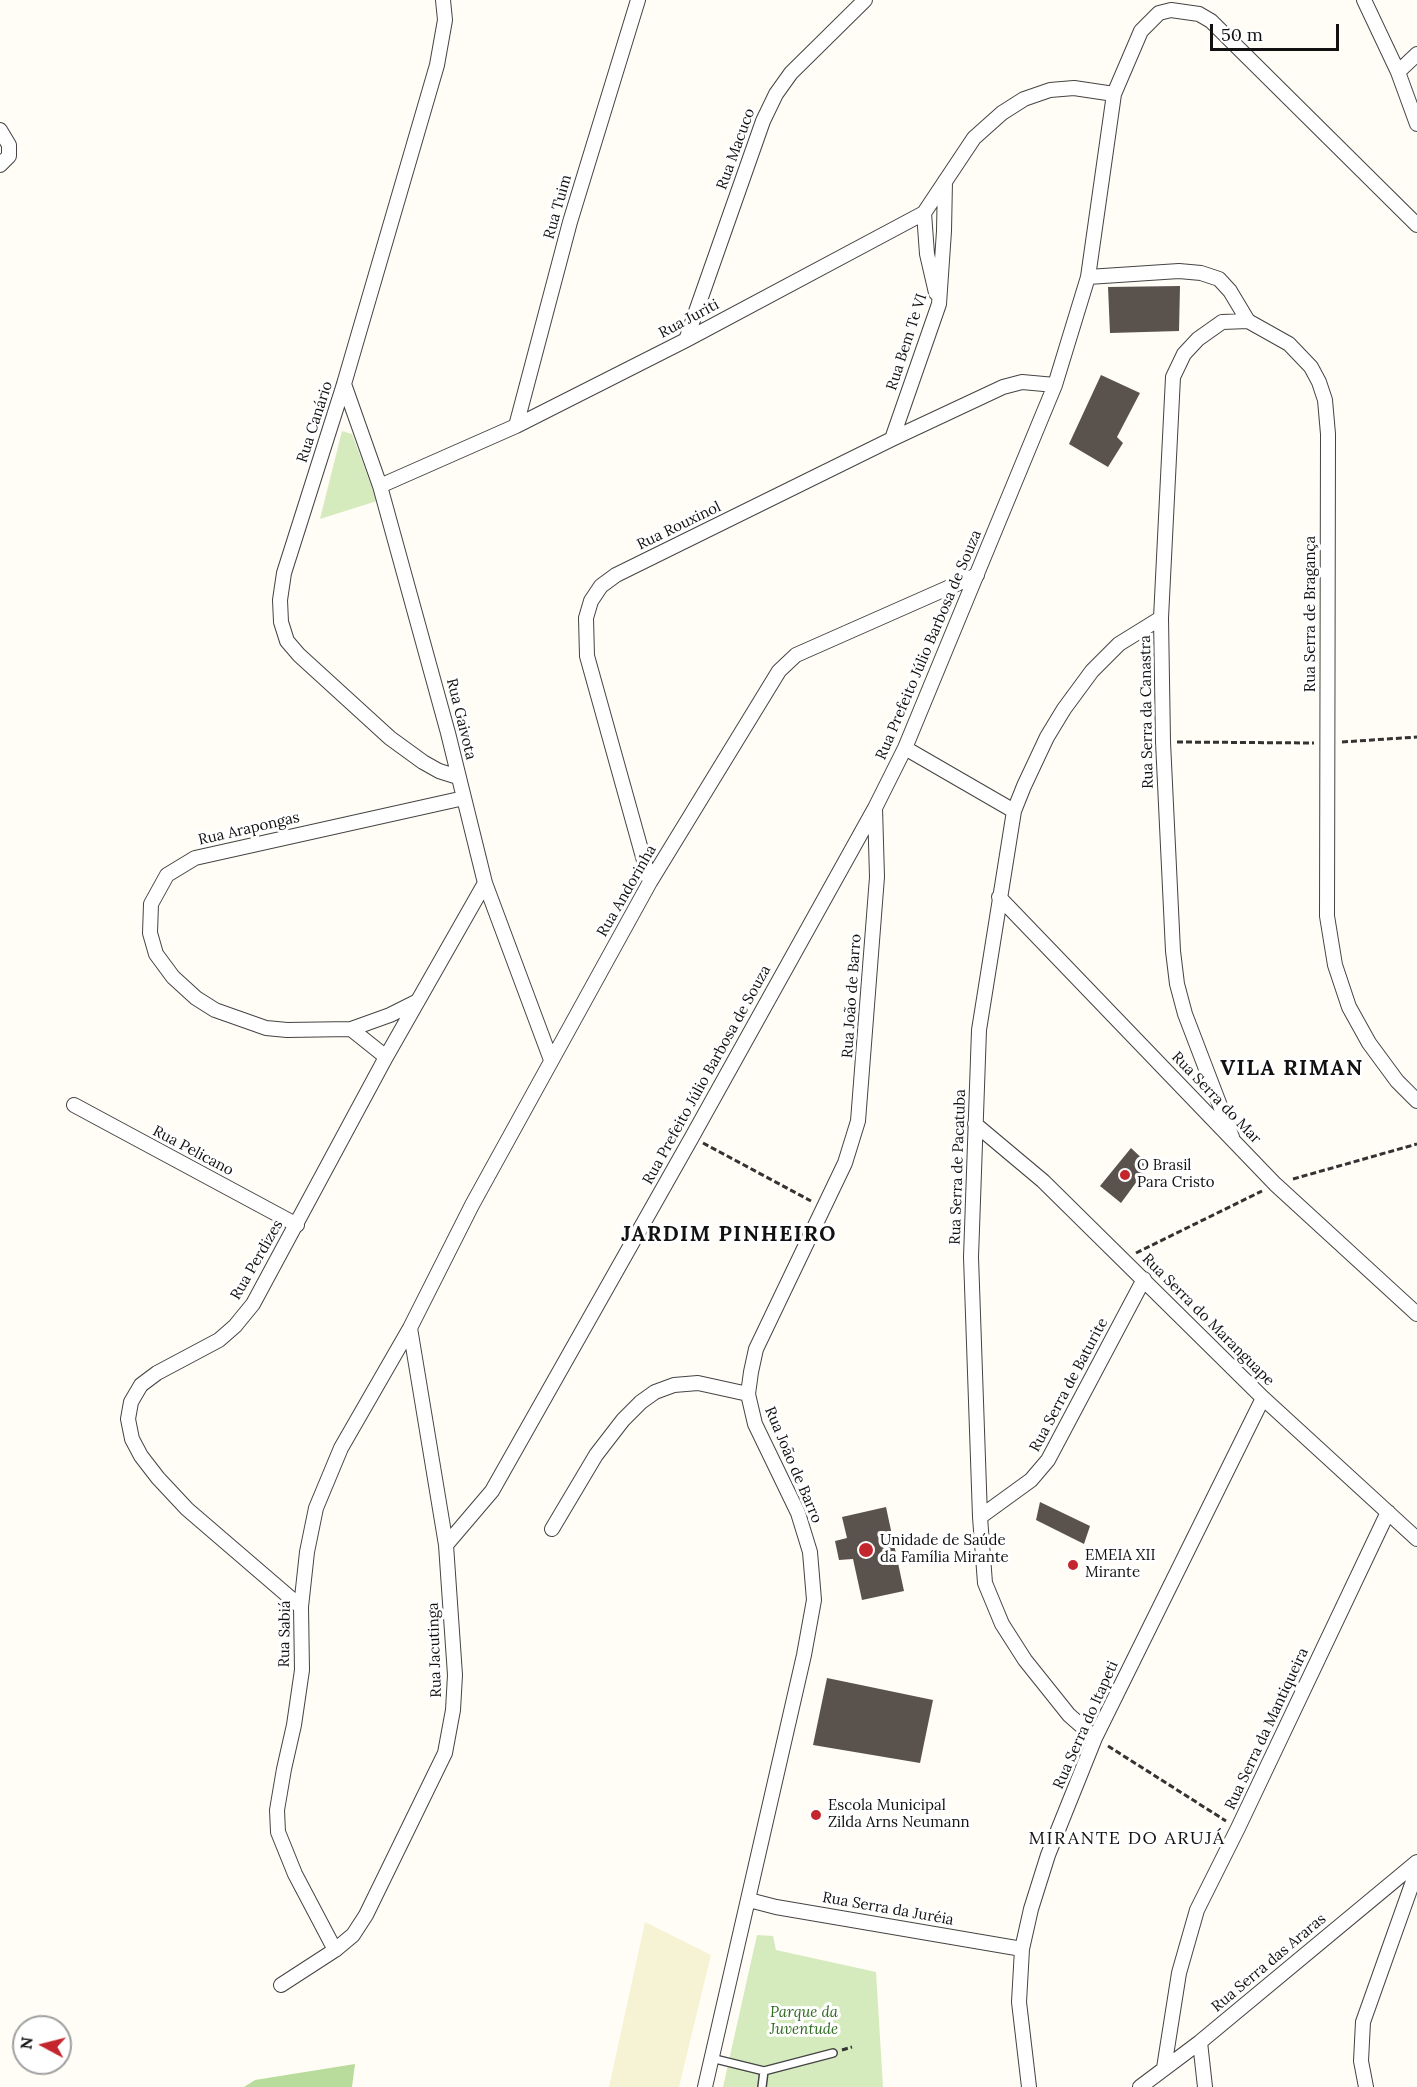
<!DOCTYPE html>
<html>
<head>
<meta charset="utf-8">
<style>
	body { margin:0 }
	#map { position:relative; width:1417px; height:2087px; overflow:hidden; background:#fffdf5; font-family:Lora,serif }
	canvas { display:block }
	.north { position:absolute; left:12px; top:2015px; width:60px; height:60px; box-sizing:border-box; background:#fff; border:2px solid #a0a0a0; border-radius:50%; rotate:277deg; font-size:16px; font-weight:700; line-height:24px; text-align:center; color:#111 }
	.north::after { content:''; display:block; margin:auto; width:21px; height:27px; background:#c4262e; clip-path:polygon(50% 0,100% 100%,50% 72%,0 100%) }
	.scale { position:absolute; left:1210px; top:24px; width:129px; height:27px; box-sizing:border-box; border:3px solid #111; border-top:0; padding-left:8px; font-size:18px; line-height:21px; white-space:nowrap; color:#111; -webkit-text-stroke:4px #fff; paint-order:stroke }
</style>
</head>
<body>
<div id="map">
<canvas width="1417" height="2087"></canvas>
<div class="north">N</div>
<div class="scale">50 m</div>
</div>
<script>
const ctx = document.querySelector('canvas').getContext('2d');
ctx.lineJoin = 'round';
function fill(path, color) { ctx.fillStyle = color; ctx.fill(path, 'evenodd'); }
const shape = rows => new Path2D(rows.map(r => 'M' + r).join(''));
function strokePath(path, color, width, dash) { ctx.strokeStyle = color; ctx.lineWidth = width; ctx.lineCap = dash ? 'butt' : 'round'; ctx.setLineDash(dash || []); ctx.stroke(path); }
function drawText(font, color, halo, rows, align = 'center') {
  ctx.font = font + ' Lora,serif'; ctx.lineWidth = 6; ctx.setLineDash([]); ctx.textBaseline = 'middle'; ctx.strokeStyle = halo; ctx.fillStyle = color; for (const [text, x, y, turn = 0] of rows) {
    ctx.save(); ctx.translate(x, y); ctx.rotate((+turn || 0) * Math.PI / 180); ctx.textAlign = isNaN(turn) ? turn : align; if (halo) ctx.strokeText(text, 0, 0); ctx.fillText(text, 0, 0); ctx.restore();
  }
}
fill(shape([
	[645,1922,711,1955,679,2087,609,2087]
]), '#f6f3d4');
fill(shape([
	[342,431,352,434,377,501,320,519],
	[757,1935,773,1936,776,1950,876,1972,883,2087,723,2087]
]), '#d5ebbd');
fill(shape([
	[355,2064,352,2087,244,2087,255,2080]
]), '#b9dc9c');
fill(shape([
	[1180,286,1179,331,1110,333,1108,287],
	[1101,375,1140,393,1117,437,1123,443,1108,467,1069,444],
	[1131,1148,1149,1165,1121,1203,1100,1186],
	[1040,1502,1090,1526,1084,1544,1036,1520],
	[886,1507,904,1591,862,1600,853,1559,839,1560,835,1541,847,1538,842,1517],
	[827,1678,933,1700,920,1763,813,1745]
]), '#5a524d');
const service = shape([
	[711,2058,764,2071,762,2087],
	[764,2071,833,2053]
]);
const minor = shape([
	[443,0,445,20,437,65,344,384,284,573,280,600,281,622,287,641,299,655,390,738,423,762,439,771,458,777],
	[1364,0,1398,72,1417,124],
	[1398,72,1417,54],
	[0,130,9,145,9,156,0,165],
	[924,213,927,254,936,293],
	[1088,277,1179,271,1201,273,1219,279,1230,291,1248,321,1289,344,1311,367,1319,382,1325,400,1328,434,1327,916,1335,965,1349,1007,1369,1043,1397,1081,1417,1101],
	[686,340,763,121,776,94,791,73,865,0],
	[344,384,380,486,448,733,485,883,551,1060],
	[516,426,570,222,638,0],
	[892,439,939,304,944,231,945,181],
	[380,486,516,426,686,340,924,213,974,138,1002,113,1024,99,1050,90,1074,88,1114,94],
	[905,748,1014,811],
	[650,882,587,656,586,618,591,601,601,586,616,575,892,439,1003,387,1022,382,1055,385],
	[999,897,1275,1184,1417,1314],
	[416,1002,390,1015,351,1029,287,1030,266,1028,215,1010,196,998,173,977,156,954,150,933,151,904,167,875,195,858,464,798],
	[351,1029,386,1057],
	[74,1105,297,1225],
	[975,1124,1043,1181,1263,1398,1417,1539],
	[1232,1137,1185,1014,1177,984,1173,951,1163,742,1161,618,1173,377,1184,354,1198,339,1222,322,1248,321],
	[980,1517,1031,1480,1048,1460,1144,1279],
	[552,1529,596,1455,623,1420,641,1402,655,1392,674,1385,698,1383,748,1394],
	[446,1545,492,1491,692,1137,875,808,905,748,1055,385,1088,277,1114,94,1141,31,1159,13,1171,10,1199,14,1211,21,1417,225],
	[301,1607,187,1509,158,1478,141,1456,132,1439,128,1419,131,1402,141,1385,157,1373,219,1340,235,1326,253,1304,386,1057,485,883],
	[1095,1738,1069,1715,1025,1660,1002,1624,985,1583,980,1517,971,1257,979,1030,1014,811,1024,786,1047,737,1064,709,1092,671,1119,644,1161,618],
	[749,1900,776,1907,1022,1949],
	[335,1950,295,1874,278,1832,277,1810,284,1769,294,1725,302,1670,301,1607,307,1552,316,1508,341,1448,410,1328,472,1205,650,882,779,671,796,655,977,575],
	[281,1985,335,1950,353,1935,366,1915,445,1753,453,1710,455,1675,446,1545,410,1328],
	[1200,2042,1205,2087],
	[1164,2068,1179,1973,1197,1910,1238,1828,1388,1512],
	[705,2087,804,1655,814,1600,810,1552,798,1513,755,1424,748,1394,751,1372,756,1349,845,1163,858,1121,877,877,875,808],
	[1029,2087,1019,2002,1022,1949,1031,1909,1048,1855,1095,1738,1263,1398],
	[1140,2087,1200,2042,1417,1862],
	[1366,2087,1361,2061,1363,2022,1417,1870]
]);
strokePath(service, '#444', 10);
strokePath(minor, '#444', 16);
strokePath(shape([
	[1177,742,1314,743],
	[1342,742,1417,737],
	[703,1143,811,1201],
	[1293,1179,1417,1144],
	[1136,1253,1262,1191],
	[1108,1746,1226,1821],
	[842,2050,852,2047]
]), '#333', 3, [6, 3]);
strokePath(service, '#fff', 7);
strokePath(minor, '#fff', 14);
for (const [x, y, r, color] of [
	[1125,1175,6,"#c4262e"],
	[866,1550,8,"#c4262e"],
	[1073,1565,6,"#c4262e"],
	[816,1815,6,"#c4262e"]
]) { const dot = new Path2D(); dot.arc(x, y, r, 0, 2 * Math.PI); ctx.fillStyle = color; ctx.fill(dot); strokePath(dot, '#fff', 2); }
drawText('15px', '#111', '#fff', [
	["Rua Macuco",736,149,-70],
	["Rua Tuim",558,207,-74],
	["Rua Juriti",689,319,-28],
	["Rua Bem Te VI",907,342,-72],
	["Rua Canário",315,422,-72],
	["Rua Rouxinol",679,526,-26],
	["Rua Serra de Bragança",1311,614,-90],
	["Rua Prefeito Júlio Barbosa de Souza",929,645,-67],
	["Rua Serra da Canastra",1147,712,-91],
	["Rua Gaivota",461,719,76],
	["Rua Arapongas",249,829,-13],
	["Rua Andorinha",627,891,-60],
	["Rua João de Barro",852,996,-86],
	["Rua Prefeito Júlio Barbosa de Souza",707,1075,-61],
	["Rua Serra do Mar",1216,1098,46],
	["Rua Pelicano",193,1151,28],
	["Rua Serra de Pacatuba",958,1167,-88],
	["Rua Perdizes",257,1260,-60],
	["Rua Serra do Maranguape",1208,1320,45],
	["Rua Serra de Baturite",1069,1385,-62],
	["Rua João de Barro",793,1465,67],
	["Rua Sabiá",285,1634,-89],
	["Rua Jacutinga",435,1650,-92],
	["Rua Serra do Itapeti",1086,1725,-66],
	["Rua Serra da Mantiqueira",1267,1729,-65],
	["Rua Serra da Juréia",888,1909,10],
	["Rua Serra das Araras",1269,1963,-40]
]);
drawText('15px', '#111', '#fff', [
	["O Brasil",1137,1166],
	["Para Cristo",1137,1183],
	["Unidade de Saúde",880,1541],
	["da Família Mirante",880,1558],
	["EMEIA XII",1085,1556],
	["Mirante",1085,1573],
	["Escola Municipal",828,1806],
	["Zilda Arns Neumann",828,1823]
], 'left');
drawText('italic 15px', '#2f6b1f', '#fff', [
	["Parque da",804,2013],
	["Juventude",804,2030]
]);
ctx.letterSpacing = '1.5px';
drawText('18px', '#111', '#fff', [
	["MIRANTE DO ARUJÁ",1127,1839]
]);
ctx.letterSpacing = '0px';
ctx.letterSpacing = '1.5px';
drawText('bold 21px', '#111', '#fff', [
	["VILA RIMAN",1292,1069],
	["JARDIM PINHEIRO",729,1235]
]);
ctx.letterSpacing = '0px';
</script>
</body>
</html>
